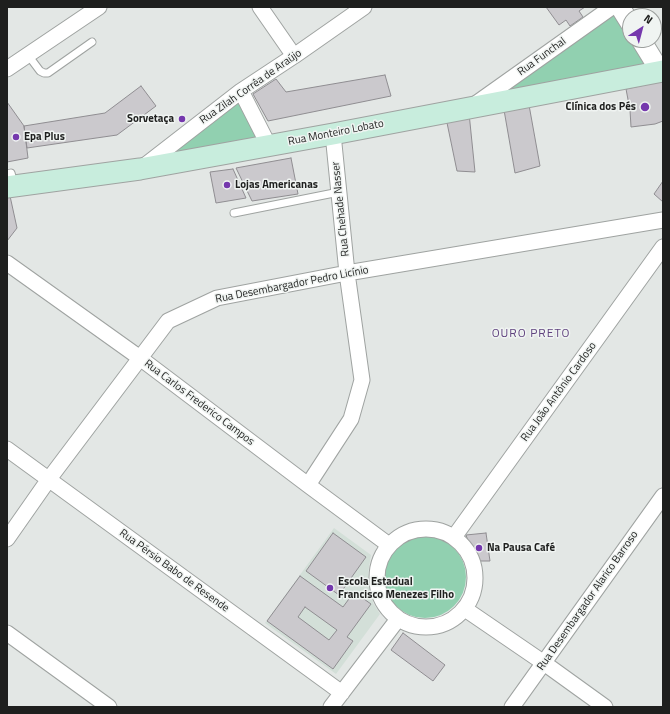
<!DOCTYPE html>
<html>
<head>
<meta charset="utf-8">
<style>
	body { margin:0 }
	#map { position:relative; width:670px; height:714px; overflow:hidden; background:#e3e7e5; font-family:"Titillium Web",sans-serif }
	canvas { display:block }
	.frame { position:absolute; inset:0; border:8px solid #1e1f1e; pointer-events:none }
	.north { position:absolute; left:622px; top:8px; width:40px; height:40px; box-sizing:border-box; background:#f0f4f2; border:1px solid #9c9f9d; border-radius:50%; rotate:36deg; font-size:11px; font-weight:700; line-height:16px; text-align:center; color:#1e1f1e }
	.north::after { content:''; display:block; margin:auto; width:14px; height:18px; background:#7538ad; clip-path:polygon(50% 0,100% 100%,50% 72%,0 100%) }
</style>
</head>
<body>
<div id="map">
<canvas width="670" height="714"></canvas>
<div class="frame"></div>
<div class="north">N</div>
</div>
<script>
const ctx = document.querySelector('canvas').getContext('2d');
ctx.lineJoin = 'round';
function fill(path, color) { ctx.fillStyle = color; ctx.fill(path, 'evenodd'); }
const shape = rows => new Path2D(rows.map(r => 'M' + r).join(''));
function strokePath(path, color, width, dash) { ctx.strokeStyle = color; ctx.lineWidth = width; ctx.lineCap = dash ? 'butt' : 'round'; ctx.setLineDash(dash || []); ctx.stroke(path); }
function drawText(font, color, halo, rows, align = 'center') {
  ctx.font = font + ' "Titillium Web",sans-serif'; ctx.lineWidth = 3; ctx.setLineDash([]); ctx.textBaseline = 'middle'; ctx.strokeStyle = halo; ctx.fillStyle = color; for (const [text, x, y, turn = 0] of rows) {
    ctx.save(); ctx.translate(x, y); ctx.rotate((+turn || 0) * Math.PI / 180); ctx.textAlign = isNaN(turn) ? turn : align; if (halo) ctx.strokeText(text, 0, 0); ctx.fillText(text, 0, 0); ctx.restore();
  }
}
fill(shape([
	[334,528,371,555,368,573,373,603,380,614,336,674,265,623]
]), '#d3dfd8');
fill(shape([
	[623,8,630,18,630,40,645,40,662,64,505,92],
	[241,91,269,146,140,169],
	'384 577a41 41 0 1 1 82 0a41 41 0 1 1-82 0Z'
]), '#91d0b0');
const building = shape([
	[546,7,585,7,579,11,583,17,570,26,566,20,559,25,546,7],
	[385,75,391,96,268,121,253,94,276,79,286,92,385,75],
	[663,81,663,121,655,124,631,127,630,110,626,89,663,81],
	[141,86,156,106,117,135,27,148,24,126,105,113,141,86],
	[7,102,24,126,28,158,7,162,7,102],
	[529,105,540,166,515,173,504,110,529,105],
	[469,113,475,172,457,171,446,118,469,113],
	[291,158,298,194,252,201,236,168,291,158],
	[233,169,246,198,216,203,210,172,233,169],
	[663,181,663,202,654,194,663,181],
	[7,196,10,196,17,228,7,241,7,196],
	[333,533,366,557,339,595,306,571,333,533],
	[486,533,490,561,475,561,466,535,486,533],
	[300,576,343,607,354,592,371,604,347,637,353,641,333,669,267,621,300,576],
	[305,607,337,630,329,640,298,617,305,607],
	[403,633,445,665,433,681,391,650,403,633]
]);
fill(building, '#cbc9cd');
strokePath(building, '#8f8d91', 1);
const service = shape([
	[28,55,40,71,44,73,48,73,92,42],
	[7,174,11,173,14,184],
	[234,213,339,192]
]);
const minor = shape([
	[260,7,294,56],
	[7,69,99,7],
	[241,91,269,146],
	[474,105,612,7],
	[143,167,241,91,294,56,364,7],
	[7,263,140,358,308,485,389,545],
	[7,449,342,693],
	[308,485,351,419,362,380,347,273,333,134],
	'377 578a49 49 0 1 1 98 0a49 49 0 1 1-98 0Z',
	[454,537,663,247],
	[7,539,49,479,168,321,217,298,347,273,663,220],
	[465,609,544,663,605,707],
	[7,633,109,707],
	[331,707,398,619],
	[512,707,663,496]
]);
const tertiary = shape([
	[620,7,630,23],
	[641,40,660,71]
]);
const secondary = shape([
	[7,187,140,169,333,134,663,71]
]);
strokePath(service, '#9fa3a1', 9);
strokePath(minor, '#9fa3a1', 17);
strokePath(tertiary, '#9fa3a1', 21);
strokePath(secondary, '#9fa3a1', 23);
strokePath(service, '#fff', 7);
strokePath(minor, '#fff', 15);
strokePath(tertiary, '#fff', 19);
strokePath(secondary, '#c8eddd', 21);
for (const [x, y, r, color] of [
	[645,107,5,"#7538ad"],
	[182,119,4,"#7538ad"],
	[16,137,4,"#7538ad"],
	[227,185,4,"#7538ad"],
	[479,548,4,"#7538ad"],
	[330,588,4,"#7538ad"]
]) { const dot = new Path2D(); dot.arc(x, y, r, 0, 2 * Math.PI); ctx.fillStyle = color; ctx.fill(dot); strokePath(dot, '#f0f4f2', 1.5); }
drawText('11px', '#1e1f1e', '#f0f4f2', [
	["Rua Funchal",542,57,-36],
	["Rua Zilah Corrêa de Araújo",251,87,-35],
	["Rua Monteiro Lobato",336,133,-11],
	["Rua Chehade Nasser",341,209,-96],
	["Rua Desembargador Pedro Licínio",292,285,-11],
	["Rua João Antônio Cardoso",559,392,-54],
	["Rua Carlos Frederico Campos",199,403,37],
	["Rua Pérsio Babo de Resende",174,571,36],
	["Rua Desembargador Alarico Barroso",588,601,-55]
]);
drawText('bold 11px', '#1e1f1e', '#f0f4f2', [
	["Clínica dos Pés",636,107,"right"],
	["Sorvetaça",174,119,"right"],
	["Epa Plus",24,137],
	["Lojas Americanas",235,185],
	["Na Pausa Café",487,548],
	["Escola Estadual",338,582],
	["Francisco Menezes Filho",338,595]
], 'left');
ctx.letterSpacing = '1px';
drawText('12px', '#5f427e', '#f0f4f2', [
	["OURO PRETO",531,334]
]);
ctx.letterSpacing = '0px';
</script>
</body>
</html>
